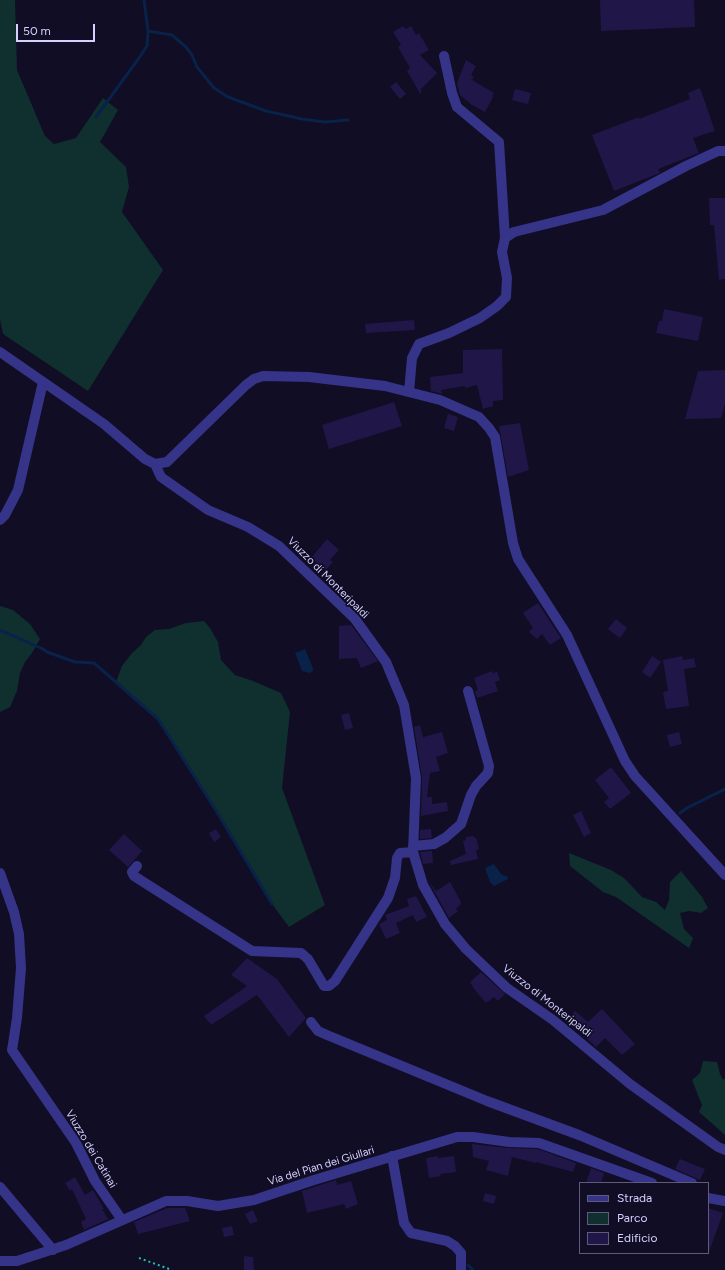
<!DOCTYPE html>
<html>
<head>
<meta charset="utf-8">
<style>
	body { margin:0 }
	#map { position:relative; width:725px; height:1270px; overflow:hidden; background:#100d25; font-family:Figtree,sans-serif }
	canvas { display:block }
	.legend { position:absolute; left:579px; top:1182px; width:130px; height:72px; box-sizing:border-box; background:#100d25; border:1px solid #5f5b7c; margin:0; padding:5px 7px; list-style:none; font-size:12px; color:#d5d1ff }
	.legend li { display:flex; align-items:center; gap:8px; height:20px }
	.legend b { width:20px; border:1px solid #5f5b7c }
	.scale { position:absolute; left:16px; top:24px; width:79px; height:18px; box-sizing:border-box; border:2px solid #d5d1ff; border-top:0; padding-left:5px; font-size:12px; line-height:14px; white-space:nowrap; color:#d5d1ff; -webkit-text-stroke:3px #100d25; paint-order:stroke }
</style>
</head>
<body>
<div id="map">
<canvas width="725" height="1270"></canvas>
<ul class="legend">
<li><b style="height:5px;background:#353488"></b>Strada</li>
<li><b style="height:11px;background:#0f302e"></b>Parco</li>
<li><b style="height:11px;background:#201748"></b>Edificio</li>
</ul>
<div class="scale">50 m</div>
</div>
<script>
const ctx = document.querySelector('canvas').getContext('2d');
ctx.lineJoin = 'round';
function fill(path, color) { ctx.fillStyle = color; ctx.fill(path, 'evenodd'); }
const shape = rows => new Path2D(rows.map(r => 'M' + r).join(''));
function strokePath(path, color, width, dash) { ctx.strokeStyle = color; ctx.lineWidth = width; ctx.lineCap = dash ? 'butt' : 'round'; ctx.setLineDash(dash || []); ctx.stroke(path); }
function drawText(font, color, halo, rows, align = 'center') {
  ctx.font = font + ' Figtree,sans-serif'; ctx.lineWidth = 3.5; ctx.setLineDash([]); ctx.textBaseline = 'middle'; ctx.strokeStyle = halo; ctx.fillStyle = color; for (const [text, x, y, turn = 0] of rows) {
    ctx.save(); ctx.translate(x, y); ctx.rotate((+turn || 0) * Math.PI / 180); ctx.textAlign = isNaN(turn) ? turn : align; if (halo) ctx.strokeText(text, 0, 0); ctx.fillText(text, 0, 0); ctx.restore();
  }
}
fill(shape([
	[0,0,15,0,17,70,45,136,54,144,76,138,103,98,118,110,100,142,126,167,129,187,122,212,163,270,88,391,3,334,0,319],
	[0,606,13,610,30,624,40,639,32,653,25,662,20,673,17,691,10,707,0,712],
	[204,621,210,628,218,642,221,660,235,675,253,681,281,693,290,712,282,788,325,905,289,927,272,904,215,809,158,719,116,682,122,666,132,653,141,645,146,637,155,630,169,629,186,623],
	[569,853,611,870,624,878,642,897,656,902,665,910,669,900,670,882,681,871,702,897,708,908,701,913,689,911,680,913,684,929,693,938,689,948,616,897,603,892,570,866],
	[703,1061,717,1062,720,1074,723,1080,725,1078,725,1135,699,1112,702,1105,692,1080,700,1073]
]), '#0f302e');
fill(shape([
	[305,649,313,668,313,671,310,673,302,671,295,653],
	[494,864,502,875,507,876,508,879,494,886,490,882,485,868]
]), '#082249');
strokePath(shape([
	[148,31,172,35,186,47,192,55,197,67,214,88,228,97,266,111,302,119,325,122,348,120],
	[96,117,139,58,147,46,148,31,144,0],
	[0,630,43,649,47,652,75,662,94,663,158,719,215,809,272,904],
	[680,813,687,808,725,789],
	[468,1265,473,1270]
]), '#082249', 3);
fill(shape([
	[600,0,694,0,695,27,601,31],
	[403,26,406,29,411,26,416,35,419,33,429,50,420,55,437,73,421,89,421,95,407,71,410,68,398,47,401,45,393,32],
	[466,60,476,66,471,75,474,77,472,80,494,93,492,96,493,97,485,112,472,105,460,95,457,83],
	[396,82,406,94,400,99,390,87],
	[700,88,715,131,693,138,699,153,658,169,660,173,652,176,614,191,592,135,639,117,639,119,690,99,688,93],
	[515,89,531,93,528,104,512,100],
	[709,198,725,198,725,279,719,280,714,225,710,225],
	[664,309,703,317,698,341,656,333,659,321,662,321],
	[414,320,415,330,366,333,365,324],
	[502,349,503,400,493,401,493,406,483,409,477,385,465,388,465,386,441,390,442,394,431,391,430,377,463,373,463,350],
	[725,370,725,404,721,418,685,419,698,371],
	[394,402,402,426,329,449,322,425],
	[448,414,458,417,454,431,444,428],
	[520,423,529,470,508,477,499,426],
	[327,539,339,550,330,560,333,562,326,570,311,558],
	[538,603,561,638,550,645,542,634,537,639,529,632,533,628,523,613],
	[616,619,627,628,620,638,608,629],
	[351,625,378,661,361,668,357,658,339,659,339,626],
	[652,656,661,662,650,678,642,672],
	[682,656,683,660,694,658,696,667,684,669,689,706,666,709,663,692,668,691,663,660],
	[492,671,492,673,497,672,500,680,495,682,498,691,477,698,475,691,478,690,474,678],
	[349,713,353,728,345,730,341,715],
	[420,725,423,737,442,732,448,753,436,757,440,771,430,773,427,797,432,797,432,804,447,802,448,811,421,816,422,777,414,727],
	[679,732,682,744,670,747,667,735],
	[611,767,631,793,610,809,604,802,609,798,595,780],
	[581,811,591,833,584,837,573,815],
	[216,829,221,837,214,842,209,833],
	[431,829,432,838,420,839,420,830],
	[124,834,142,851,128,867,109,850],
	[474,836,474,838,476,837,479,849,476,850,478,859,451,865,450,861,466,854,463,841,466,840,466,837],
	[432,851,433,863,423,864,420,852],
	[428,880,436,891,450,882,460,900,461,904,456,909,458,911,449,918],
	[416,896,427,917,416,922,413,915,396,923,400,933,386,939,379,924,387,920,385,915,409,906,407,899],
	[247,958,277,979,306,1018,289,1037,257,995,211,1025,204,1016,247,986,231,975],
	[481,972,505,994,498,1001,494,997,486,1003,474,989,470,982],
	[602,1009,635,1044,622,1055,605,1038,596,1047,581,1033,566,1022,575,1011,588,1022],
	[472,1144,508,1148,538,1149,576,1163,573,1172,536,1162,536,1163,512,1157,508,1176,486,1170,489,1161,473,1157],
	[438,1156,438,1158,454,1156,456,1172,440,1174,441,1176,429,1178,426,1158],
	[680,1159,705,1169,700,1180,675,1169],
	[591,1168,604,1173,601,1183,586,1183],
	[75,1177,85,1195,93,1190,104,1209,102,1209,108,1219,84,1230,81,1222,86,1219,72,1189,70,1191,65,1183],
	[336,1180,337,1185,351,1181,358,1204,346,1209,344,1204,307,1213,302,1191],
	[485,1193,496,1196,494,1204,483,1201],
	[167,1208,185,1208,190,1221,138,1234,134,1222],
	[708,1208,723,1213,709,1252,708,1252],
	[253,1210,258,1221,250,1224,245,1214],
	[232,1226,234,1235,224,1237,222,1228],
	[244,1256,253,1257,254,1270,244,1270]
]), '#201748');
strokePath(shape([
	[139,1258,172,1270]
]), '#25bfb1', 2, [2, 3]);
strokePath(shape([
	[444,56,452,93,457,107,499,142,505,238],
	[0,352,104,424,145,459,155,464,167,462,246,385,254,379,263,376,309,377,385,386,440,400,479,417,489,428,495,437,513,543,518,559,567,635,625,761,635,776,725,875],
	[409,392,412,358,419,344,449,333,480,318,497,306,506,297,507,278,502,252,505,238,514,232,603,210,686,166,718,151,725,151],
	[155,464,161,477,208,510,248,527,279,546,355,619,386,662,404,705,416,778,413,852,423,885,445,924,466,949,507,988,553,1020,630,1084,718,1147,725,1150],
	[0,520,5,515,18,490,43,382],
	[413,846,434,844,445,838,461,824,471,795,476,786,488,773,489,766,468,691],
	[137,866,132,872,134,876,252,951,301,953,308,959,324,986,329,986,335,981,388,898,395,878,397,858,400,853,413,852],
	[0,873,14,912,19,934,21,968,17,1018,12,1050,76,1143,95,1181,122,1220],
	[311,1022,318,1031,327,1035,487,1101,579,1135,692,1183],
	[392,1156,404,1223,411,1233,447,1241,455,1246,461,1253,461,1270],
	[0,1187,53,1250],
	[708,1198,725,1201],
	[0,1261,17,1261,66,1245,166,1201,187,1201,218,1206,254,1200,314,1180,457,1137,473,1137,509,1142,539,1143,652,1183]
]), '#353488', 10);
drawText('11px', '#d5d1ff', '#100d25', [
	["Viuzzo di Monteripaldi",328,578,45],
	["Viuzzo di Monteripaldi",547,1001,38],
	["Viuzzo dei Catinai",91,1149,59],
	["Via del Pian dei Giullari",321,1166,-17]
]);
</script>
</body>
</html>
